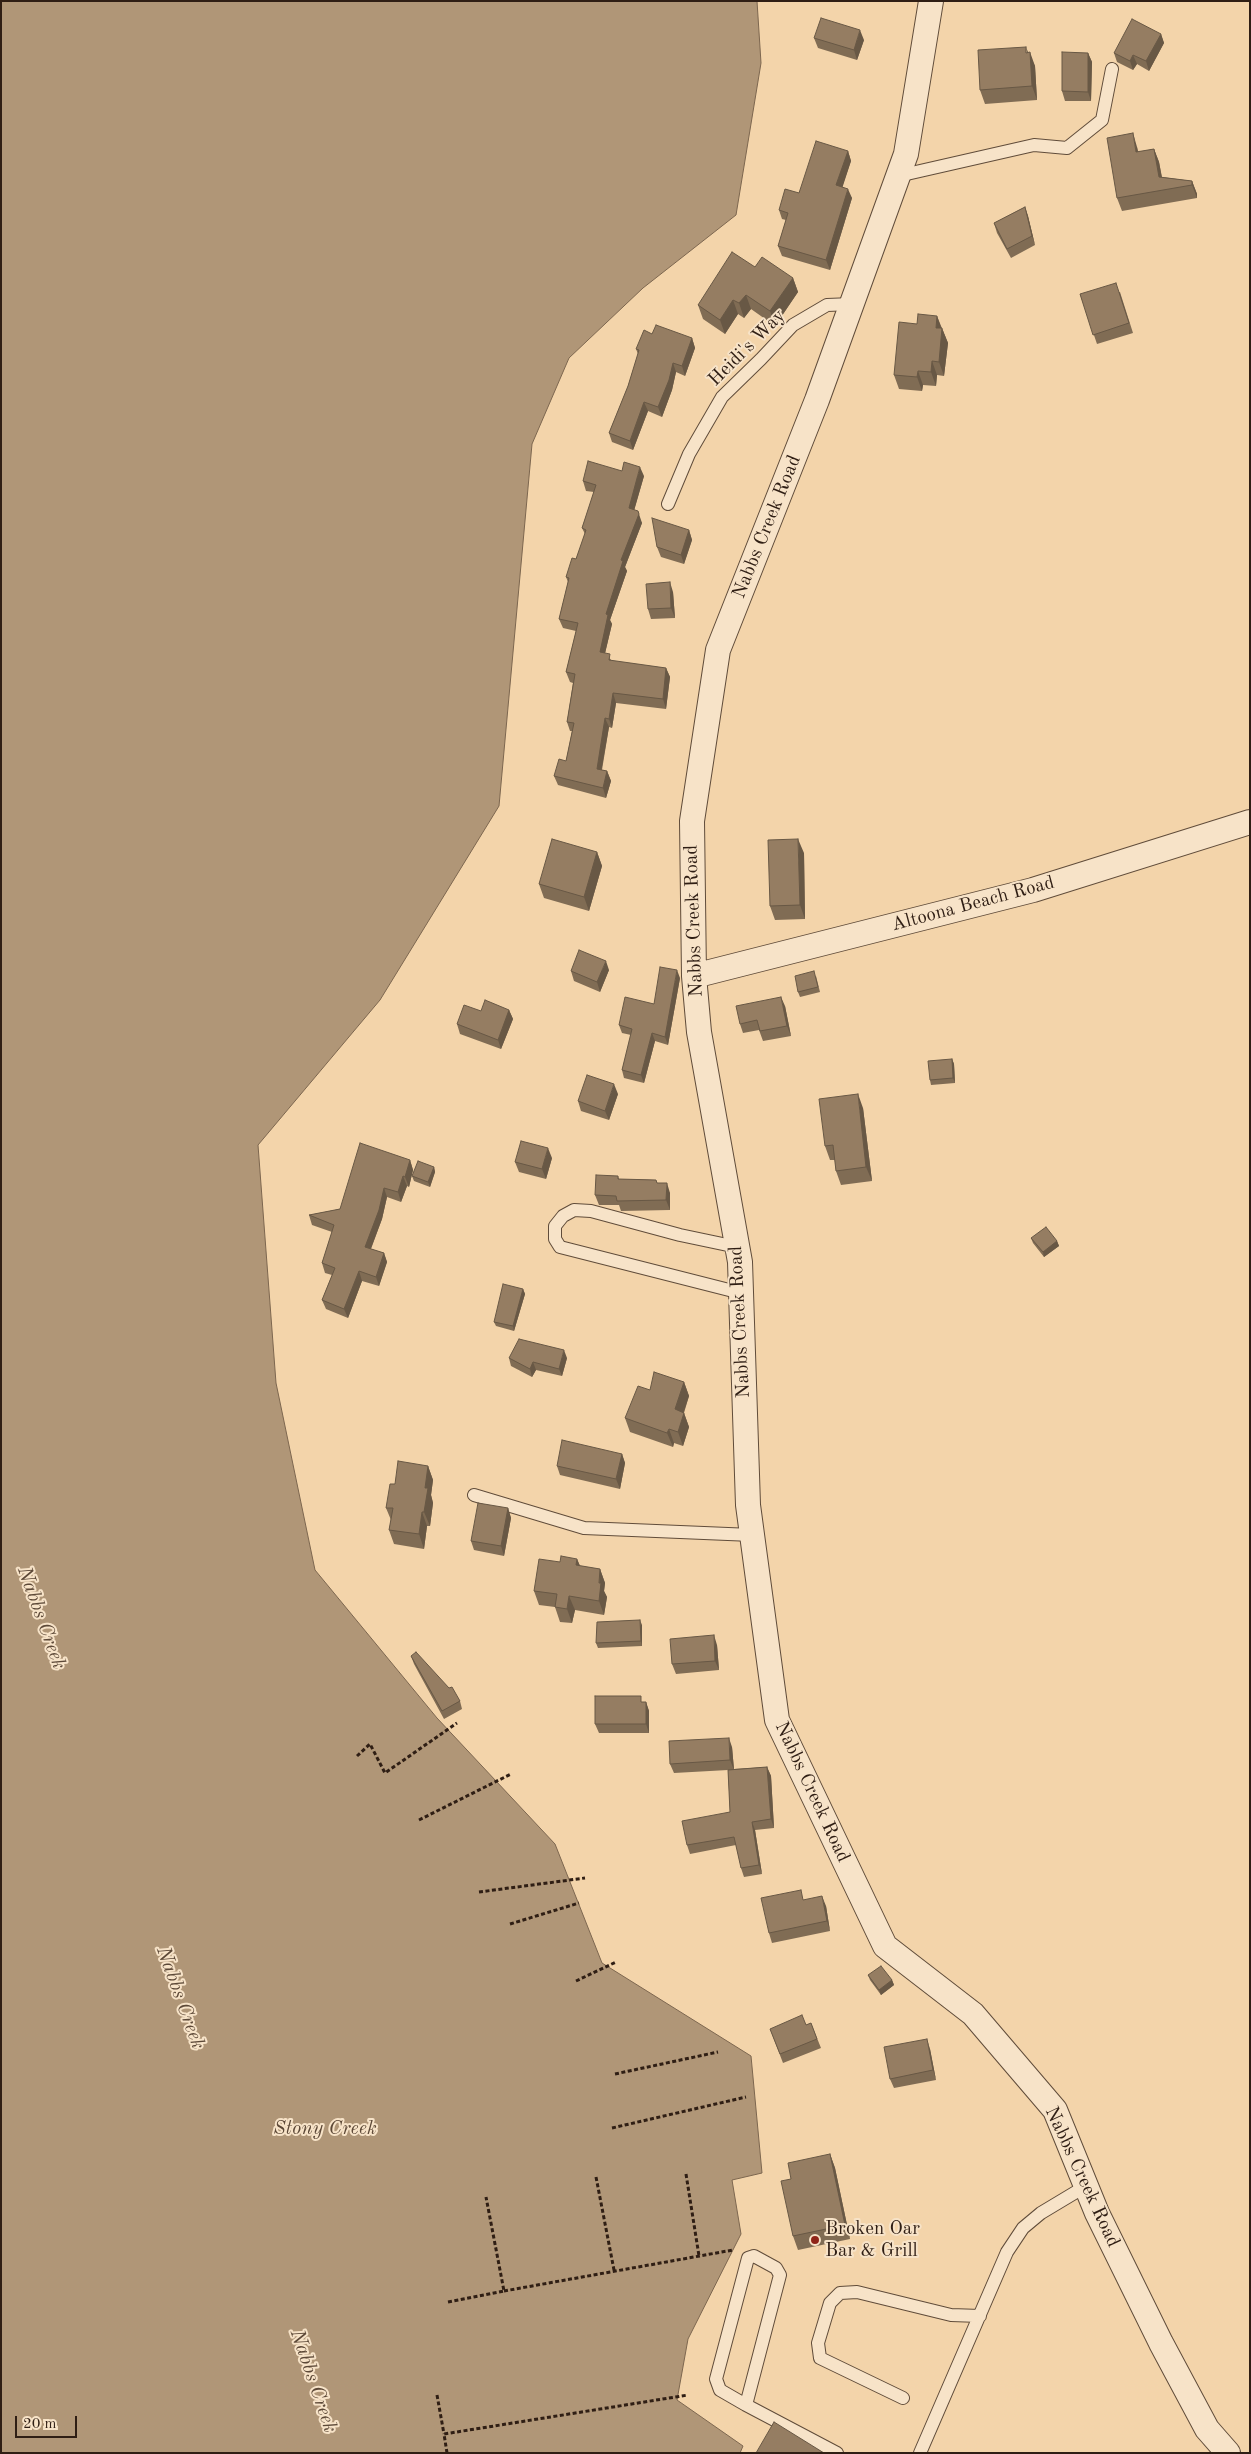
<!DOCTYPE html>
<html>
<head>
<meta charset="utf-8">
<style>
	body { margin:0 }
	#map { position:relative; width:1251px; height:2454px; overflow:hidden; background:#f3d4aa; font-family:"Old Standard TT",serif }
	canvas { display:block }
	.frame { position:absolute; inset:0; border:2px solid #2f1e14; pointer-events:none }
	.scale { position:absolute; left:15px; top:2416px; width:62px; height:22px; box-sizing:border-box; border:2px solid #2f1e14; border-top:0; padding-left:6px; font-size:15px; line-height:18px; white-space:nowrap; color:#2f1e14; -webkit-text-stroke:4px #f7e3c8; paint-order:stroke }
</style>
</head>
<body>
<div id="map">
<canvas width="1251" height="2454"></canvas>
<div class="frame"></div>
<div class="scale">20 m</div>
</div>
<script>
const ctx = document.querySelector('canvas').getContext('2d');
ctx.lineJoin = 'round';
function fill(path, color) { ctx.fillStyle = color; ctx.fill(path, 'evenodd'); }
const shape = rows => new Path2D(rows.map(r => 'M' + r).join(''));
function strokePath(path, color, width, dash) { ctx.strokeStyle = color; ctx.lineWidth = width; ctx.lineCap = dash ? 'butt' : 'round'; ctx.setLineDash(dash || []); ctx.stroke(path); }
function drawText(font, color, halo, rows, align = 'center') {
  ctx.font = font + ' "Old Standard TT",serif'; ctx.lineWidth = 4; ctx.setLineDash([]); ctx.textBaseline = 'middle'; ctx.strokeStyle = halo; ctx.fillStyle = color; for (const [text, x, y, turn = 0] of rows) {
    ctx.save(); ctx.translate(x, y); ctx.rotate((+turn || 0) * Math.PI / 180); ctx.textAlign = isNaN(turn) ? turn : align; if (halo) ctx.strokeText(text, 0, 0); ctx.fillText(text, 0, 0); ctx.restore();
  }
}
const water = shape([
	[1,1,757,1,761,63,736,215,643,288,569,358,532,444,499,806,380,1000,258,1145,276,1383,315,1570,437,1718,555,1844,602,1963,751,2056,762,2173,732,2180,741,2234,688,2339,677,2400,743,2446,740,2453,1,2453,1,1]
]);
fill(water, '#b09677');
strokePath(water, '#7c664f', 1);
const lane = shape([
	[898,176,1034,145,1067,148,1102,120,1112,69],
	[668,504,689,454,722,397,761,359,793,325,827,305,852,304],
	[737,1247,680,1235,591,1211,574,1210,563,1216,555,1226,555,1239,560,1247,741,1293],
	[474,1495,584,1528,752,1535],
	[903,2398,820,2358,818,2343,830,2303,840,2293,857,2292,951,2315,980,2316],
	[746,2405,780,2275,776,2268,754,2256,748,2258,716,2379,720,2390,746,2405,837,2453],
	[920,2453,1007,2252,1023,2228,1041,2213,1086,2186]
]);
const street = shape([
	[931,1,906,154,817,400,718,650,692,821,694,976,699,1032,740,1262,748,1505,777,1720,885,1946,973,2014,1055,2110,1097,2213,1161,2343,1207,2429,1228,2453],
	[694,976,1033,890,1250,822]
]);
strokePath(lane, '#604c3a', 14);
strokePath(street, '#604c3a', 26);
strokePath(shape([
	[357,1756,370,1744,385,1773,457,1723],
	[419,1820,511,1774],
	[479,1892,585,1878],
	[510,1924,579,1903],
	[576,1981,616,1962],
	[615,2074,718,2052],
	[612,2128,746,2097],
	[686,2174,699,2256],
	[596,2177,614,2270],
	[504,2291,733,2250],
	[448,2302,504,2291,486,2197],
	[437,2395,444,2434],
	[447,2453,444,2434,688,2395]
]), '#2f1e14', 3, [4, 2.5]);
strokePath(lane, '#f7e3c8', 12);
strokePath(street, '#f7e3c8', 24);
fill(shape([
	[1161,34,1164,43,1149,71,1137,64,1133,70,1117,62,1114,53],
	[814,38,864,40,857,60,818,48],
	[1028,52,1035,66,1037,100,985,104,980,90],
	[1088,53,1092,62,1091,101,1065,101,1062,91],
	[1137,147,1138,152,1154,149,1159,162,1162,177,1192,181,1197,194,1197,198,1122,211,1117,198],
	[848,151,851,161,842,187,852,198,830,270,782,256,778,246,786,220,782,219,779,210],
	[1025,207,1028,216,1035,245,1011,258,997,233,994,223],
	[755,267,793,278,798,292,775,326,751,309,744,318,738,314,725,334,703,319,698,305],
	[1120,292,1133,333,1097,344,1080,294],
	[937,316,948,343,944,376,937,375,936,386,923,385,922,391,899,389,894,375,917,324],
	[652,334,692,338,695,348,685,376,676,372,672,390,662,417,648,411,633,450,612,442,609,433,628,386,638,354,636,349],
	[644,476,634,510,642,523,625,567,627,571,610,620,612,624,605,653,612,661,666,668,670,677,666,709,616,703,612,728,609,727,602,770,607,771,611,781,606,798,558,785,554,776,566,761,572,731,570,731,567,722,573,683,570,682,566,672,576,631,563,628,559,619,568,582,566,577,576,559,585,534,582,528,594,492,586,491,583,481],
	[689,530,692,540,684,564,661,557,657,547],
	[673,592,675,618,651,619,648,609],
	[597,852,602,866,589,911,544,898,539,884],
	[804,853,805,919,775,920,770,906],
	[609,970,600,992,574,981,571,971],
	[816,976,820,992,800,997,798,992],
	[680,978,668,1045,655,1041,644,1083,624,1078,622,1070,631,1035,622,1033,619,1025,654,1004],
	[785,1006,791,1036,763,1041,759,1030,743,1033,740,1024],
	[509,1010,513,1019,501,1049,460,1034,457,1024],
	[952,1059,954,1064,955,1083,931,1085,930,1080],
	[618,1094,609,1120,581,1111,578,1101],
	[863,1108,872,1181,841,1185,836,1171,835,1160,830,1160,825,1146],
	[552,1158,546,1179,519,1172,515,1162],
	[410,1160,413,1170,409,1187,407,1186,401,1202,387,1197,382,1219,371,1249,384,1253,387,1262,379,1286,362,1281,348,1318,326,1309,322,1300,332,1275,325,1273,322,1263,332,1232,312,1225,309,1215,340,1209],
	[434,1167,435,1172,430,1187,414,1181,412,1176],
	[618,1176,619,1179,656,1180,657,1183,670,1193,670,1210,621,1211,619,1205,599,1205,595,1195],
	[1031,1238,1057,1241,1059,1246,1044,1257,1033,1243],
	[523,1289,525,1294,514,1331,496,1326,494,1322],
	[509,1358,567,1358,562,1376,536,1370,532,1377,511,1366],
	[684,1382,689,1396,684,1413,689,1427,683,1446,674,1443,673,1447,630,1432,625,1418,650,1390],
	[622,1454,625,1463,620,1489,560,1475,557,1466],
	[428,1466,433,1480,431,1495,433,1503,430,1526,427,1526,424,1549,394,1544,389,1530,391,1520,386,1508,395,1484],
	[508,1508,511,1518,504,1556,474,1550,471,1541],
	[577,1559,580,1566,600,1569,605,1583,604,1591,607,1597,604,1615,575,1610,572,1623,560,1622,555,1607,539,1605,534,1591,560,1562],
	[642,1625,642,1646,598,1648,596,1643],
	[717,1645,719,1670,676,1674,672,1664],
	[411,1656,460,1701,462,1709,444,1719,414,1664],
	[643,1702,646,1702,649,1711,649,1733,599,1733,595,1724],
	[732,1747,734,1769,767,1767,771,1776,774,1828,755,1830,762,1874,744,1877,741,1868,736,1845,690,1854,687,1845,730,1812,728,1770,674,1773,670,1764],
	[804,1900,826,1906,830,1931,772,1943,769,1933],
	[868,1975,892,1980,894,1985,881,1995,870,1980],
	[811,2023,821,2048,783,2063,770,2029,806,2025],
	[930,2049,936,2080,894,2088,890,2079],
	[830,2154,835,2168,850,2239,798,2250,793,2236,791,2179]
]), '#806c54');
fill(shape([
	[860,30,864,40,857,60,854,50],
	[1161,34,1164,43,1149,71,1146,61],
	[1026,47,1030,57,1030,52,1035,66,1037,100,1032,86],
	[1088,53,1092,62,1091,101,1088,92],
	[1133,55,1137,64,1133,70,1130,61],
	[1133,133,1137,147,1141,165,1136,152],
	[1154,149,1159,162,1164,190,1159,177],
	[848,151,851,161,840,195,836,185],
	[1192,181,1197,194,1197,198,1192,185],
	[848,189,852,198,830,270,826,260],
	[1025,207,1028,216,1035,245,1032,236],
	[793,278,798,292,775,326,770,311],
	[746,295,751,309,744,318,739,303],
	[733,300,738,314,725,334,720,320],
	[937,316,942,330,936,328],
	[942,328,948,343,944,376,939,362],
	[692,338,695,348,685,376,682,366],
	[932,361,937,375,936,386,931,372],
	[673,363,676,372,672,390,662,417,658,407],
	[918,371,923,385,922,391,917,377],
	[644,402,648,411,633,450,630,441],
	[640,467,644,476,632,518,629,508],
	[638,511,642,523,625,567,627,571,610,620,612,624,603,662,600,652,606,614,621,560],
	[689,530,692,540,684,564,681,555],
	[670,582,673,592,675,618,671,608],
	[666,668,670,677,666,709,663,699],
	[613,693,616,703,612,728,609,719],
	[605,718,609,727,600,778,597,769],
	[607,771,611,781,606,798,603,788],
	[798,839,804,853,805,919,800,905],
	[597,852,602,866,589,911,584,897],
	[606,961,609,970,600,992,597,982],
	[677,970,680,978,668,1045,665,1037],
	[781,997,785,1006,791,1036,787,1026],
	[509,1010,513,1019,501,1049,498,1040],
	[652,1033,655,1041,644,1083,641,1075],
	[952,1059,954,1064,955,1083,953,1078],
	[614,1084,618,1094,609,1120,605,1111],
	[858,1094,863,1108,872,1181,866,1167],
	[548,1148,552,1158,546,1179,542,1169],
	[410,1160,413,1170,409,1187,405,1177],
	[434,1167,435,1172,430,1187,428,1182],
	[403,1176,407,1186,401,1202,398,1192],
	[667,1183,670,1193,670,1210,666,1200],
	[384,1188,387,1197,382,1219,368,1256,365,1247],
	[1057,1241,1059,1246,1044,1257,1043,1252],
	[384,1253,387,1262,379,1286,376,1277],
	[359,1271,362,1281,348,1318,344,1309],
	[523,1289,525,1294,514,1331,513,1326],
	[564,1350,567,1358,562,1376,559,1369],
	[533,1362,536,1370,532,1377,530,1369],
	[684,1382,689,1396,680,1423,675,1409],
	[684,1413,689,1427,683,1446,678,1432],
	[669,1429,674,1443,673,1447,667,1433],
	[622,1454,625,1463,620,1489,616,1479],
	[428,1466,433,1480,431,1495,433,1503,430,1526,424,1512,425,1488],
	[508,1508,511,1518,504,1556,501,1546],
	[422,1512,427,1526,424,1549,419,1534],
	[577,1559,583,1573,576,1565],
	[600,1569,605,1583,604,1591,607,1597,604,1615,599,1601],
	[569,1596,575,1610,572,1623,567,1609],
	[640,1620,642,1625,642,1646,641,1641],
	[714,1635,717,1645,719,1670,715,1661],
	[646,1702,649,1711,649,1733,646,1724],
	[729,1738,732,1747,734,1770,730,1760],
	[767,1767,771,1776,774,1828,771,1819],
	[752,1822,755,1830,762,1874,759,1865],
	[822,1896,826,1906,830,1931,827,1921],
	[892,1980,894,1985,881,1995,879,1990],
	[927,2039,930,2049,936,2080,933,2070],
	[830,2154,835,2168,850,2239,845,2225]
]), '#685845');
const building = shape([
	[821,18,860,30,854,50,814,38,821,18],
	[1132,19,1161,34,1146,61,1133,55,1130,61,1114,53,1132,19],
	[1026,47,1026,53,1030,52,1032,86,980,90,978,50,1026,47],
	[1062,52,1088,53,1088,92,1062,91,1062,52],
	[1133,133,1136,152,1154,149,1159,177,1192,181,1192,185,1117,198,1107,138,1133,133],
	[816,141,848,151,836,185,848,189,826,260,778,246,788,213,779,210,785,189,799,193,816,141],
	[1025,207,1032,236,1007,249,994,223,1025,207],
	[732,252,755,267,762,257,793,278,770,311,746,295,739,303,733,300,720,320,698,305,732,252],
	[1116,283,1129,323,1093,335,1080,294,1116,283],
	[918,314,937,316,936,328,942,328,939,362,932,361,931,372,918,371,917,377,894,375,899,322,917,324,918,314],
	[656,325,692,338,682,366,673,363,669,380,658,407,644,402,630,441,609,433,628,386,639,350,636,349,644,330,652,334,656,325],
	[588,461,622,471,624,462,640,467,629,508,638,511,639,514,621,560,623,561,606,614,608,615,600,652,610,654,609,660,666,668,663,699,613,693,609,719,605,718,597,769,607,771,603,788,554,776,559,759,566,761,574,723,567,722,575,674,566,672,578,623,559,619,569,578,566,577,572,558,576,559,586,530,582,528,596,485,583,481,588,461],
	[652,518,689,530,681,555,657,547,652,518],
	[670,582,671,608,648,609,646,584,670,582],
	[552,839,597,852,584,897,539,884,552,839],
	[798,839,800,905,770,906,768,840,798,839],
	[579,950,606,961,597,982,571,971,579,950],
	[660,967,677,970,665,1037,652,1033,641,1075,622,1070,632,1029,619,1025,625,997,654,1004,660,967],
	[814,971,818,987,798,992,795,976,814,971],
	[781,997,787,1026,760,1031,757,1020,740,1024,736,1006,781,997],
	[485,1000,509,1010,498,1040,457,1024,464,1005,481,1011,485,1000],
	[952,1059,953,1078,930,1080,928,1061,952,1059],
	[587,1075,614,1084,605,1111,578,1101,587,1075],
	[858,1094,866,1167,836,1171,833,1145,825,1146,819,1099,858,1094],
	[521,1141,548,1148,542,1169,515,1162,521,1141],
	[360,1143,410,1160,405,1177,403,1176,398,1192,384,1188,379,1210,365,1247,384,1253,376,1277,359,1271,344,1309,322,1300,335,1268,322,1263,334,1225,309,1215,340,1209,360,1143],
	[418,1161,434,1167,428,1182,412,1176,418,1161],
	[596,1175,618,1176,618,1179,656,1180,657,1183,667,1183,666,1200,617,1201,616,1196,595,1195,596,1175],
	[1046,1227,1057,1241,1043,1252,1031,1238,1046,1227],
	[503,1284,523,1289,513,1326,494,1322,503,1284],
	[519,1339,564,1350,559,1369,533,1362,530,1369,509,1358,519,1339],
	[654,1372,684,1382,675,1409,684,1413,678,1432,669,1429,667,1433,625,1418,638,1386,650,1390,654,1372],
	[562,1440,622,1454,616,1479,557,1466,562,1440],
	[398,1461,428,1466,425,1488,428,1488,424,1512,422,1512,419,1534,389,1530,393,1508,386,1508,390,1484,395,1484,398,1461],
	[478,1503,508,1508,501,1546,471,1541,478,1503],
	[561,1556,577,1559,576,1565,600,1569,599,1583,601,1583,599,1601,569,1596,567,1609,555,1607,557,1594,534,1591,539,1559,560,1562,561,1556],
	[640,1620,641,1641,596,1643,597,1622,640,1620],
	[714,1635,715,1661,672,1664,670,1639,714,1635],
	[416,1652,449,1688,452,1687,460,1701,442,1711,411,1656,416,1652],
	[595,1696,641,1696,641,1702,646,1702,646,1724,595,1724,595,1696],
	[729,1738,730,1760,670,1764,669,1741,729,1738],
	[767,1767,771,1819,752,1822,759,1865,741,1868,734,1837,687,1845,682,1821,730,1812,728,1770,767,1767],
	[801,1890,803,1900,822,1896,827,1921,769,1933,761,1898,801,1890],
	[881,1966,892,1980,879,1990,868,1975,881,1966],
	[802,2015,806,2025,811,2023,817,2039,780,2054,770,2029,802,2015],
	[927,2039,933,2070,890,2079,884,2047,927,2039],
	[830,2154,845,2225,793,2236,781,2181,791,2179,788,2163,830,2154],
	[774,2422,824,2453,756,2453,774,2422]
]);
fill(building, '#957d62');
strokePath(building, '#685845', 1);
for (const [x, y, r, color] of [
	[815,2240,5,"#8f2418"]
]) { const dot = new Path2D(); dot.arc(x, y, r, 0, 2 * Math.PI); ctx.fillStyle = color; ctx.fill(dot); strokePath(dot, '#f7e3c8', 2); }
drawText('19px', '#2f1e14', '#f7e3c8', [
	["Heidi's Way",747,348,-45],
	["Nabbs Creek Road",767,527,-68],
	["Altoona Beach Road",973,904,-15],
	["Nabbs Creek Road",694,921,-92],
	["Nabbs Creek Road",740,1322,-93],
	["Nabbs Creek Road",812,1792,65],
	["Nabbs Creek Road",1082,2177,65]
]);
drawText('19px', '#2f1e14', '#f7e3c8', [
	["Broken Oar",825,2229],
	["Bar & Grill",825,2251]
], 'left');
drawText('italic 20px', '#5c4837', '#f7e3c8', [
	["Nabbs Creek",41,1618,70],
	["Nabbs Creek",180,1998,70],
	["Stony Creek",325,2129],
	["Nabbs Creek",313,2381,71]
]);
</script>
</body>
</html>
